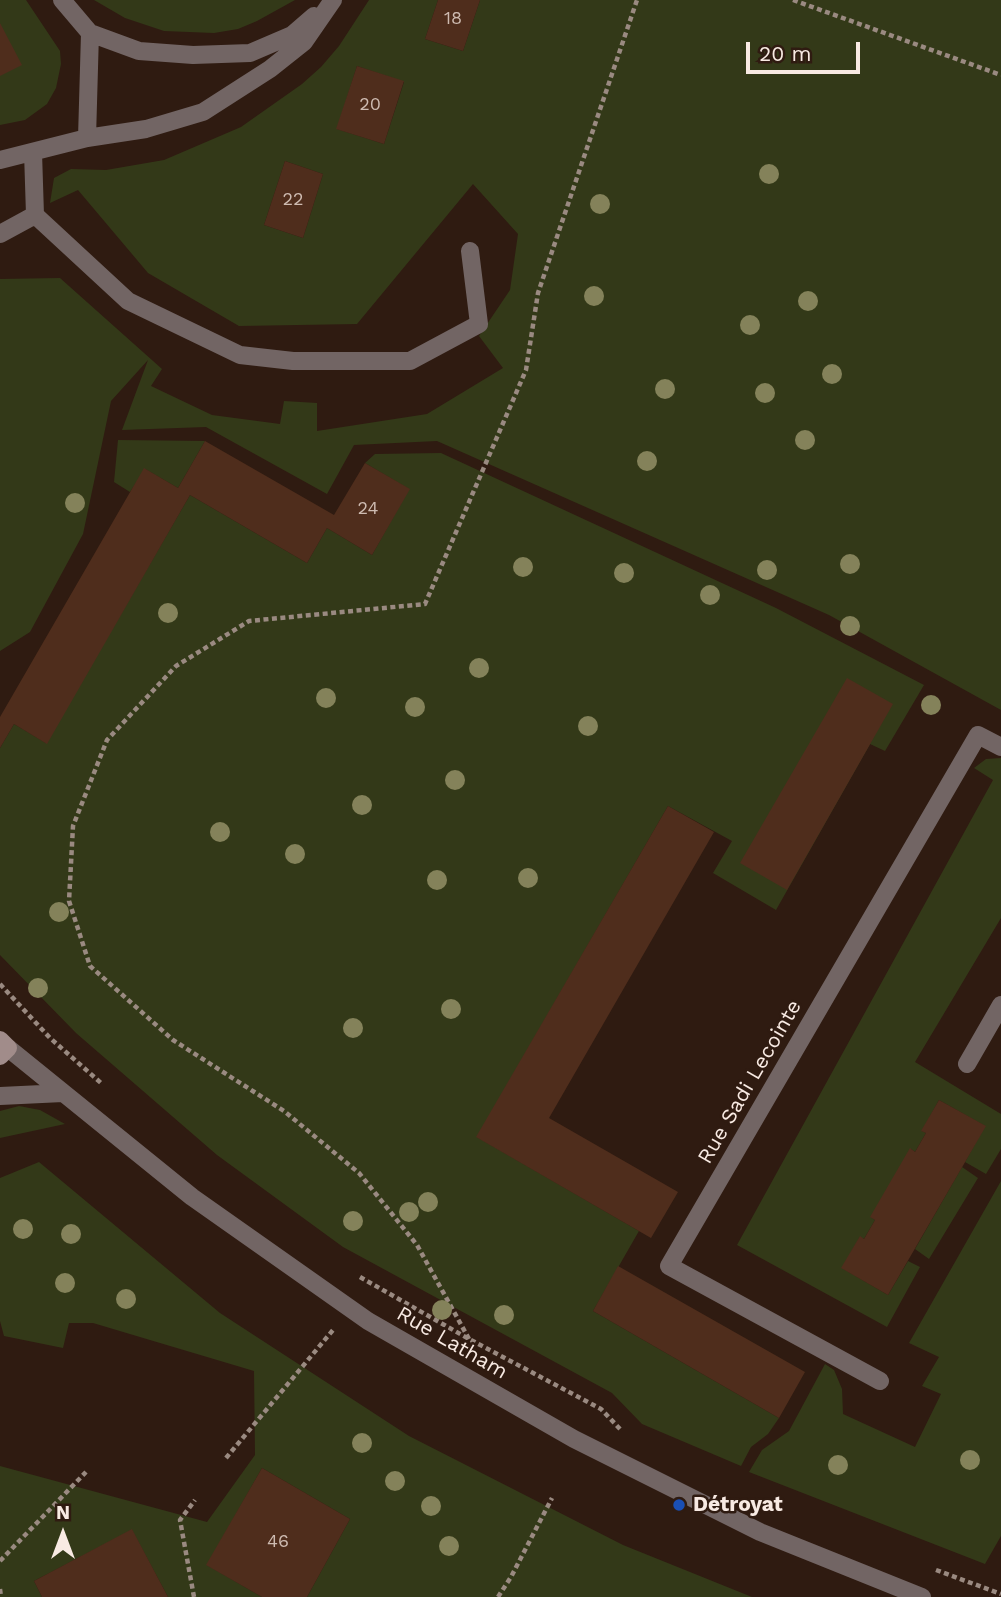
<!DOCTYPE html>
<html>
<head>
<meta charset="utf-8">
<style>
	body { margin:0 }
	#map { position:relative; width:1001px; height:1597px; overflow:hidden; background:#2f1b11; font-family:"Work Sans",sans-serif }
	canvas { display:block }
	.north { position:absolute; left:28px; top:1499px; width:70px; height:70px; -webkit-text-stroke:5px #2f1b11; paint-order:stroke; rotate:0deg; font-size:19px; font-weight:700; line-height:28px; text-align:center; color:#f8eae3 }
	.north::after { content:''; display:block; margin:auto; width:24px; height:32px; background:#f8eae3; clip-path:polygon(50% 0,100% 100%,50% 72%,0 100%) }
	.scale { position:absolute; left:746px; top:42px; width:114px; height:32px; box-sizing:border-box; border:4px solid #f8eae3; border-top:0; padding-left:9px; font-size:21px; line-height:24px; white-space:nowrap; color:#f8eae3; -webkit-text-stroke:5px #2f1b11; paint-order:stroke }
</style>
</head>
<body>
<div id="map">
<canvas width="1001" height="1597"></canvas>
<div class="north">N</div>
<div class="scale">20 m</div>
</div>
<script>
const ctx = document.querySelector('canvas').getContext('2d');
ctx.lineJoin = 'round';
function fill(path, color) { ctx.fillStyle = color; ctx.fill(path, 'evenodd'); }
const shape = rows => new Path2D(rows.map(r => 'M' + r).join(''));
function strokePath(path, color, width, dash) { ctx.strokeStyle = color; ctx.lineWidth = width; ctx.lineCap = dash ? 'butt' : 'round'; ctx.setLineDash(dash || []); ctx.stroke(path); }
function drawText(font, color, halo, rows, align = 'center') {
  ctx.font = font + ' "Work Sans",sans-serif'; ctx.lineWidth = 5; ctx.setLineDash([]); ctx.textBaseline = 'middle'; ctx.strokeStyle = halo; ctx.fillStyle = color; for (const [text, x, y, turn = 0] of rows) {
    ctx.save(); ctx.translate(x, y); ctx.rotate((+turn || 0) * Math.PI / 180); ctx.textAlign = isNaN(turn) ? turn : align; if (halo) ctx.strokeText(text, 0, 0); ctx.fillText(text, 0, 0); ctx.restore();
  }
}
fill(shape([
	[0,0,26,0,60,51,61,64,56,88,47,104,25,120,0,125],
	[94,0,295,0,257,21,238,29,214,33,164,31,125,18],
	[369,0,438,0,425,39,463,51,480,0,1001,0,1001,710,829,615,437,441,354,445,327,494,206,427,122,430,148,360,111,401,83,534,30,632,0,651,0,279,60,278,162,369,151,386,212,415,280,424,284,401,317,403,317,431,427,414,503,368,479,336,510,290,518,234,473,184,357,324,239,326,148,273,78,190,50,203,54,178,71,169,106,170,164,160,241,127,302,84,321,67,339,46],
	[357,66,404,82,384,144,337,129],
	[285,161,323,174,303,238,264,225],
	[118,440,205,441,178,488,145,469,130,492,114,482],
	[441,453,776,608,924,685,885,751,870,744,776,910,713,873,732,841,668,806,477,1137,639,1231,593,1311,779,1418,768,1434,751,1447,741,1466,642,1424,612,1393,343,1247,217,1155,76,1033,0,955,0,748,14,724,46,743,190,495,307,563,327,528,372,555,409,489,365,463,375,454],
	[1001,758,1001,918,915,1062,1001,1114,1001,1149,986,1174,965,1162,985,1126,939,1100,922,1131,926,1133,915,1152,911,1149,871,1217,875,1220,864,1239,860,1237,842,1268,888,1295,908,1261,920,1267,887,1327,737,1245,993,780,974,768,986,759],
	[19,1106,40,1110,65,1124,0,1138,0,1111],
	[39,1162,220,1313,409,1436,623,1545,752,1597,307,1597,350,1519,262,1468,207,1565,262,1597,168,1597,132,1530,34,1581,42,1597,0,1597,0,1466,207,1522,255,1455,254,1371,93,1323,69,1323,63,1348,4,1336,0,1321,0,1178],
	[962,1167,978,1178,929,1259,915,1249],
	[1001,1181,1001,1536,985,1564,749,1472,762,1450,789,1431,825,1364,834,1370,842,1389,843,1414,915,1447,941,1394,922,1386,939,1357,909,1343]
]), '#333918');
fill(shape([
	[438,0,480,0,463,51,425,39],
	[0,23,22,65,0,76],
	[357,66,404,81,384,144,336,129],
	[285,161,323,174,303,238,264,225],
	[205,441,334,515,365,463,410,489,372,555,327,528,307,563,190,495,47,744,14,724,0,748,0,717,144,468,178,488],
	[847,678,893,704,787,890,740,863],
	[668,806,714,832,549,1118,678,1192,651,1238,476,1137],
	[939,1100,986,1126,888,1295,841,1268,860,1236,864,1239,875,1220,870,1217,910,1148,915,1152,926,1133,921,1131],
	[618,1266,805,1372,779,1418,593,1311],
	[262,1468,350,1519,307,1597,262,1597,206,1565],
	[132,1529,168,1597,42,1597,34,1581]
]), '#4f2d1c');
strokePath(shape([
	[793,0,1001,75],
	[0,984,50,1038,101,1083],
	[360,1277,469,1339,601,1409,620,1429],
	[469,1339,417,1245,359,1173,284,1111,173,1040,90,966,69,901,73,826,107,740,176,666,249,621,425,604,526,370,538,293,637,0],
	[226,1458,333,1330],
	[0,1561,86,1472],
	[936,1570,1001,1594],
	[0,1589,1,1597],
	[194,1597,180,1520,195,1500],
	[498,1597,511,1577,552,1498]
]), '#9a8a81', 4.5, [5, 3.5]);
strokePath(shape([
	[62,0,90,33,87,138],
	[90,33,139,51,193,55,250,53,292,35,314,16],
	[0,160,87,138,146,129,203,112,270,69,304,42,333,0],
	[35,215,128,301,240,355,293,361,410,361,479,324,470,251],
	[0,234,35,215,33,152],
	[967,1064,1001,1005],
	[880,1381,669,1266,978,735,1001,747]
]), '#726564', 18);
strokePath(shape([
	[8,1048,192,1197,368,1321,574,1439,760,1532,922,1597],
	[0,1096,63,1093]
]), '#726564', 18);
strokePath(shape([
	[0,1040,8,1048,0,1056]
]), '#a18c8a', 18);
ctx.fillStyle = '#84825a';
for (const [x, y] of [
	[769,174],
	[600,204],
	[594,296],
	[808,301],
	[750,325],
	[832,374],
	[665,389],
	[765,393],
	[805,440],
	[647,461],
	[75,503],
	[850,564],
	[523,567],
	[767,570],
	[624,573],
	[710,595],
	[168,613],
	[850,626],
	[479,668],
	[326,698],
	[931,705],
	[415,707],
	[588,726],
	[455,780],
	[362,805],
	[220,832],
	[295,854],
	[528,878],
	[437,880],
	[59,912],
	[38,988],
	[451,1009],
	[353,1028],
	[428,1202],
	[409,1212],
	[353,1221],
	[23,1229],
	[71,1234],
	[65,1283],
	[126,1299],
	[442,1310],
	[504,1315],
	[362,1443],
	[970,1460],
	[838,1465],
	[395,1481],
	[431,1506],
	[449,1546]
]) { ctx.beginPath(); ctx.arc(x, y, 10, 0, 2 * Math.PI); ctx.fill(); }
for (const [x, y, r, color] of [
	[679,1505,7,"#1a4fb4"]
]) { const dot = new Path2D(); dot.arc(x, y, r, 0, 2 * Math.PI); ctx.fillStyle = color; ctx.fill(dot); strokePath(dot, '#2f1b11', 2.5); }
drawText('18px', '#cebbb1', null, [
	["18",453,19],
	["20",370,105],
	["22",293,200],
	["24",368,509],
	["46",278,1542]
]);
drawText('21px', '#f8eae3', '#2f1b11', [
	["Rue Sadi Lecointe",750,1082,-60],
	["Rue Latham",452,1343,30]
]);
drawText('bold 21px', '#f8eae3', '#2f1b11', [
	["Détroyat",693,1505]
], 'left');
</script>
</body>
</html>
